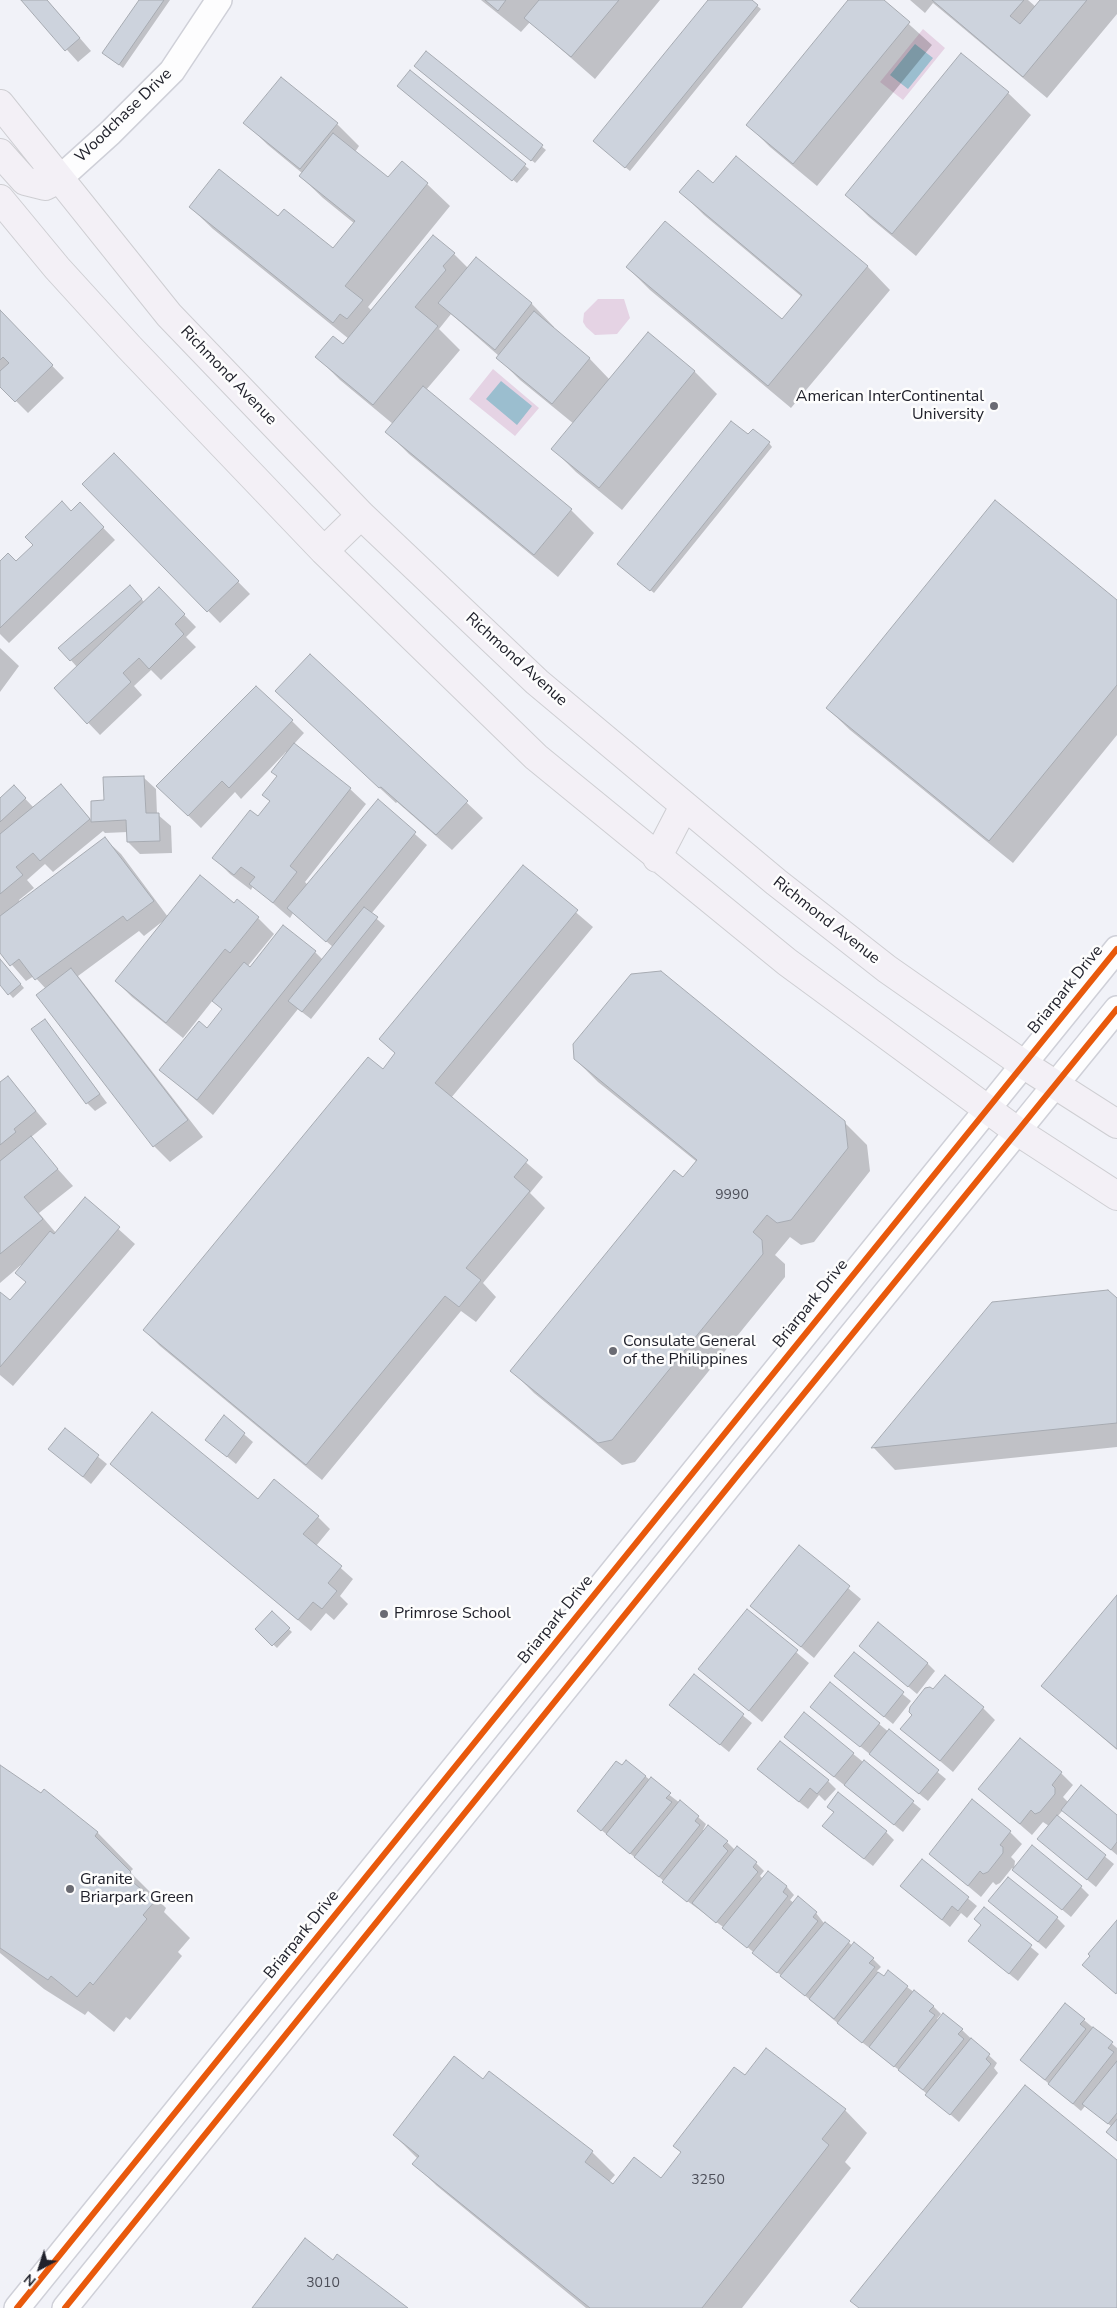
<!DOCTYPE html>
<html>
<head>
<meta charset="utf-8">
<style>
	body { margin:0 }
	#map { position:relative; width:1117px; height:2308px; overflow:hidden; background:#f1f2f8; font-family:"Nunito Sans",sans-serif }
	canvas { display:block }
	.north { position:absolute; left:15px; top:2243px; width:50px; height:50px; -webkit-text-stroke:4px #fdfdfd; paint-order:stroke; rotate:220deg; font-size:14px; font-weight:700; line-height:20px; text-align:center; color:#21222c }
	.north::after { content:''; display:block; margin:auto; width:18px; height:22px; background:#21222c; clip-path:polygon(50% 0,100% 100%,50% 72%,0 100%) }
</style>
</head>
<body>
<div id="map">
<canvas width="1117" height="2308"></canvas>
<div class="north">N</div>
</div>
<script>
const ctx = document.querySelector('canvas').getContext('2d');
ctx.lineJoin = 'round';
function fill(path, color) { ctx.fillStyle = color; ctx.fill(path, 'evenodd'); }
const shape = rows => new Path2D(rows.map(r => 'M' + r).join(''));
function strokePath(path, color, width, dash) { ctx.strokeStyle = color; ctx.lineWidth = width; ctx.lineCap = dash ? 'butt' : 'round'; ctx.setLineDash(dash || []); ctx.stroke(path); }
function drawText(font, color, halo, rows, align = 'center') {
  ctx.font = font + ' "Nunito Sans",sans-serif'; ctx.lineWidth = 5; ctx.setLineDash([]); ctx.textBaseline = 'middle'; ctx.strokeStyle = halo; ctx.fillStyle = color; for (const [text, x, y, turn = 0] of rows) {
    ctx.save(); ctx.translate(x, y); ctx.rotate((+turn || 0) * Math.PI / 180); ctx.textAlign = isNaN(turn) ? turn : align; if (halo) ctx.strokeText(text, 0, 0); ctx.fillText(text, 0, 0); ctx.restore();
  }
}
fill(shape([
	[923,29,945,48,903,100,880,82],
	[598,299,624,299,630,318,617,334,595,335,586,327,583,322,584,313],
	[493,369,539,408,515,436,469,399]
]), '#e5d3e4');
fill(shape([
	[915,44,933,58,908,89,890,75],
	[501,381,532,406,517,425,486,399]
]), '#9bbecf');
fill(shape([
	[22,0,47,0,91,51,78,62],
	[141,0,170,0,123,68,104,53],
	[481,0,660,0,595,79,530,22,521,32],
	[709,0,750,0,761,9,630,171,598,145],
	[850,0,882,0,932,45,817,186,770,147,748,125],
	[910,0,1028,0,1036,7,1042,0,1117,0,1117,14,1047,98,933,3,925,13],
	[427,53,546,150,535,163,419,70],
	[962,55,1008,93,1031,115,916,256,869,217,847,195],
	[410,72,529,169,517,183,402,90],
	[245,123,337,124,359,146,355,152,389,179,427,184,450,206,368,307,372,311,454,254,468,268,476,259,532,304,554,327,553,329,589,358,610,380,694,371,717,394,622,510,576,472,553,449,574,424,520,380,497,357,499,356,451,314,439,329,460,350,426,390,571,510,594,533,558,577,409,454,387,432,393,424,340,380,317,357,343,346,349,339,213,229,190,207,278,218,333,250,355,224,323,198,300,176,302,173,268,145],
	[736,157,868,267,890,290,791,408,650,290,627,267,782,321,802,297,704,215,681,192,713,184],
	[0,312,64,378,28,413,0,385],
	[748,436,769,443,772,447,654,593,622,567],
	[114,455,250,594,220,623,84,484],
	[80,504,115,540,9,643,0,634,0,562,17,563],
	[159,589,196,627,186,637,196,647,161,680,151,670,134,686,142,695,100,735,55,688,77,667,60,648,138,595,145,603],
	[1117,602,1117,735,1013,863,850,730,827,708],
	[0,648,19,666,0,692],
	[310,655,483,818,452,850,397,802,396,803,292,707],
	[292,721,304,733,294,744,350,789,366,804,305,882,308,885,378,801,427,845,371,914,385,926,311,1019,298,1009,213,1115,161,1070,207,1030,223,1010,213,1000,183,1038,132,997,116,981,163,921,144,936,139,931,78,976,203,1137,170,1162,154,1146,38,996,46,989,34,976,26,981,0,951,0,800,14,787,34,808,61,785,93,822,105,801,143,777,156,789,157,814,171,826,172,853,140,854,128,842,128,832,105,833,103,831,53,872,45,864,27,880,34,888,19,900,20,902,105,839,121,854,168,917,234,905,258,918,274,934,247,967,250,968,315,952,323,960,333,947,293,913,290,918,253,886,251,890,230,874,214,858,258,818,271,802,264,795,278,777,273,772,287,753,286,752,241,799,235,792,201,828,170,798],
	[523,867,593,927,451,1098,543,1177,530,1193,545,1208,483,1283,496,1297,476,1322,461,1311,322,1480,160,1346,144,1330,383,1070,396,1054,380,1039],
	[0,960,24,988,13,998,0,983],
	[45,1020,107,1103,95,1111,87,1103],
	[575,1059,844,1122,867,1145,870,1171,814,1242,801,1245,790,1237,775,1255,785,1264,785,1277,635,1462,622,1465,534,1393,512,1371,697,1162,598,1082],
	[8,1077,47,1124,30,1138,73,1186,39,1213,56,1233,85,1199,135,1244,13,1386,0,1375,0,1294,10,1302,27,1282,21,1265,0,1283,0,1083],
	[1117,1299,1117,1447,895,1470,873,1447],
	[224,1417,253,1442,236,1464,207,1440],
	[65,1430,107,1464,91,1484,50,1449],
	[112,1464,318,1517,330,1529,316,1546,353,1579,340,1596,348,1604,334,1620,326,1613,311,1631],
	[799,1547,861,1599,814,1658,752,1606],
	[1117,1597,1117,1750,1043,1686],
	[747,1611,809,1663,762,1722,700,1669],
	[272,1613,292,1632,277,1648,257,1629],
	[860,1646,927,1663,935,1671,917,1694],
	[854,1654,911,1701,893,1724,844,1684],
	[694,1676,752,1723,729,1752,671,1705],
	[983,1708,995,1720,953,1772,902,1729],
	[804,1714,921,1809,903,1832,794,1745],
	[820,1714,879,1724,946,1779,928,1801],
	[0,1766,97,1832,133,1869,130,1872,166,1908,164,1912,190,1938,178,1952,182,1956,130,2020,126,2017,114,2032,88,2011,85,2015,44,1989,0,1953],
	[1061,1773,1073,1785,1063,1797,1068,1802,1117,1816,1117,1855,1063,1810,1057,1817,1114,1864,1096,1887,1038,1839,1049,1826,1043,1822,1032,1835,979,1789],
	[645,1776,698,1817,706,1824,703,1830,705,1832,727,1842,736,1851,756,1863,764,1871,760,1876,763,1879,768,1873,787,1887,794,1895,790,1900,794,1903,816,1913,823,1922,853,1946,873,1959,881,1967,877,1971,882,1976,907,1987,933,2006,941,2014,937,2019,939,2021,962,2030,997,2063,994,2068,998,2073,959,2122,903,2073,847,2031,726,1929,672,1890,665,1882,578,1811],
	[767,1777,828,1781,836,1789,825,1801,819,1795,808,1809],
	[828,1807,886,1832,894,1840,873,1866,832,1834,834,1813],
	[1010,1832,1022,1844,1011,1857,1015,1861,1014,1870,1081,1887,1089,1895,1071,1917,1012,1868,1000,1883,996,1885,993,1882,981,1897,930,1854],
	[922,1860,977,1906,967,1918,961,1913,950,1927,901,1886],
	[990,1901,1057,1918,1065,1926,1046,1949],
	[984,1908,1039,1954,1018,1981,978,1949],
	[1084,2020,1117,2048,1117,2141,1112,2127,1086,2105,1081,2111,1021,2060],
	[489,2072,592,2152,615,2175,609,2182,613,2186,661,2180,682,2153,675,2146,745,2077,845,2110,867,2133,845,2162,851,2168,742,2308,586,2308,437,2186,414,2164,418,2159,394,2135,483,2080]
]), '#0003');
const building = shape([
	[21,0,47,0,80,38,65,51,21,0],
	[139,0,164,0,119,65,102,53,139,0],
	[485,0,506,0,498,11,485,0],
	[539,0,619,0,571,57,524,18,539,0],
	[708,0,752,0,758,5,625,168,593,141,708,0],
	[848,0,884,0,910,22,793,164,746,125,848,0],
	[932,0,1024,0,1010,16,1020,24,1040,0,1087,0,1023,77,932,0],
	[426,51,543,145,531,161,414,66,426,51],
	[961,53,1009,92,892,234,845,195,961,53],
	[410,70,526,164,512,181,397,86,410,70],
	[281,77,338,123,300,169,243,123,281,77],
	[333,133,388,177,402,161,428,183,345,286,363,300,347,319,340,314,333,323,189,207,219,169,278,216,284,209,333,248,355,221,299,176,333,133],
	[736,156,868,266,768,386,626,267,665,221,782,319,802,295,679,192,698,170,713,183,736,156],
	[433,235,455,253,443,266,446,270,415,307,438,326,373,405,315,357,333,336,343,344,433,235],
	[476,257,532,303,495,350,438,303,476,257],
	[0,310,53,365,15,402,0,387,0,371,9,363,3,357,0,360,0,310],
	[534,311,590,358,552,404,496,358,534,311],
	[648,332,695,371,599,488,551,449,648,332],
	[423,386,572,509,534,555,385,432,423,386],
	[731,421,748,434,753,429,770,442,650,591,617,564,731,421],
	[114,453,239,581,207,612,82,484,114,453],
	[995,500,1117,600,1117,685,989,841,826,708,995,500],
	[62,501,71,511,80,502,104,527,0,628,0,561,8,553,16,561,33,545,25,537,62,501],
	[130,585,142,599,70,661,58,648,130,585],
	[159,587,185,614,175,624,184,634,149,669,139,658,123,673,131,682,87,724,54,688,159,587],
	[310,654,468,801,436,835,381,787,379,788,275,691,310,654],
	[256,686,293,720,229,788,222,781,188,816,156,786,256,686],
	[294,743,351,788,290,866,297,872,273,903,249,884,255,877,241,867,234,875,212,858,250,810,258,816,270,801,262,795,277,776,271,772,294,743],
	[144,776,146,813,159,813,160,841,127,842,126,820,91,822,91,801,104,800,103,777,144,776],
	[61,784,90,819,40,861,33,853,16,867,23,875,0,894,0,834,61,784],
	[14,785,26,798,0,822,0,798,14,785],
	[378,799,416,832,326,942,287,908,378,799],
	[105,837,154,901,127,921,123,916,35,980,19,959,10,966,0,953,0,916,105,837],
	[523,865,578,910,435,1083,528,1160,514,1177,530,1191,466,1268,481,1280,459,1307,445,1296,306,1465,143,1330,368,1057,383,1069,395,1053,379,1039,523,865],
	[200,875,234,903,237,899,259,917,230,953,225,949,166,1023,115,981,200,875],
	[364,907,378,917,302,1012,288,1001,364,907],
	[283,925,316,951,197,1100,159,1070,199,1021,207,1028,222,1009,212,1001,244,962,250,967,283,925],
	[0,959,21,984,8,995,0,985,0,959],
	[71,968,188,1120,153,1147,36,995,71,968],
	[661,971,845,1121,848,1148,791,1220,777,1223,767,1215,753,1232,762,1240,763,1254,612,1440,598,1443,510,1371,674,1170,683,1177,697,1160,574,1059,573,1044,631,974,661,971],
	[45,1019,100,1094,86,1104,31,1029,45,1019],
	[8,1076,36,1111,14,1129,16,1132,0,1145,0,1082,8,1076],
	[31,1136,58,1169,24,1197,43,1219,0,1254,0,1161,31,1136],
	[85,1197,120,1227,0,1367,0,1292,10,1300,26,1282,15,1273,50,1231,54,1234,85,1197],
	[1108,1290,1117,1298,1117,1423,871,1448,992,1302,1108,1290],
	[152,1412,258,1499,274,1479,319,1516,303,1534,342,1566,328,1583,337,1591,322,1609,313,1602,298,1620,110,1464,152,1412],
	[224,1415,245,1433,227,1457,205,1440,224,1415],
	[65,1428,99,1455,83,1477,48,1449,65,1428],
	[799,1545,850,1586,801,1647,750,1606,799,1545],
	[1117,1595,1117,1749,1041,1686,1117,1595],
	[747,1609,798,1650,749,1711,698,1669,747,1609],
	[272,1611,290,1628,272,1646,255,1629,272,1611],
	[878,1622,928,1663,908,1687,859,1646,878,1622],
	[854,1652,904,1692,884,1717,834,1676,854,1652],
	[694,1674,744,1714,720,1745,669,1705,694,1674],
	[945,1675,984,1707,940,1761,900,1729,912,1715,909,1712,910,1707,925,1688,930,1687,933,1689,945,1675],
	[830,1682,880,1723,860,1747,810,1707,830,1682],
	[804,1712,854,1753,834,1777,784,1737,804,1712],
	[889,1729,939,1770,919,1794,869,1754,889,1729],
	[1020,1738,1062,1772,1052,1785,1055,1788,1055,1794,1040,1812,1035,1814,1031,1810,1020,1824,978,1789,1020,1738],
	[780,1741,829,1780,817,1794,810,1788,799,1802,757,1769,780,1741],
	[626,1760,646,1776,601,1831,577,1811,616,1761,622,1765,626,1760],
	[864,1760,914,1801,894,1825,844,1785,864,1760],
	[0,1765,41,1793,44,1789,98,1832,95,1836,131,1872,127,1877,155,1901,143,1915,147,1919,93,1985,90,1982,77,1997,51,1976,48,1980,0,1948,0,1765],
	[651,1777,671,1793,666,1798,672,1802,630,1854,606,1834,651,1777],
	[1081,1785,1117,1815,1117,1842,1111,1850,1061,1810,1081,1785],
	[838,1792,887,1831,864,1859,822,1826,834,1812,827,1807,838,1792],
	[972,1799,1011,1831,1000,1845,1003,1847,1003,1853,988,1872,983,1874,980,1871,968,1886,929,1854,972,1799],
	[680,1800,699,1816,695,1821,700,1825,659,1877,634,1857,680,1800],
	[1057,1815,1106,1855,1087,1880,1037,1839,1057,1815],
	[708,1825,728,1841,723,1846,728,1851,687,1902,662,1882,708,1825],
	[1032,1845,1082,1886,1062,1910,1012,1870,1032,1845],
	[737,1846,757,1862,753,1867,758,1872,716,1923,692,1903,737,1846],
	[922,1859,969,1897,958,1911,952,1906,942,1920,900,1886,922,1859],
	[768,1871,787,1886,783,1892,788,1896,747,1948,722,1928,768,1871],
	[1008,1877,1058,1917,1038,1942,988,1901,1008,1877],
	[798,1896,817,1912,813,1917,818,1921,777,1973,752,1953,798,1896],
	[984,1907,1032,1945,1009,1974,968,1941,981,1925,974,1919,984,1907],
	[1117,1920,1117,1992,1116,1994,1082,1965,1090,1956,1088,1954,1117,1920],
	[825,1922,850,1941,805,1996,780,1976,825,1922],
	[854,1942,874,1958,869,1963,875,1967,834,2019,809,1999,854,1942],
	[888,1970,908,1986,862,2043,837,2023,878,1972,884,1976,888,1970],
	[914,1990,934,2006,929,2011,935,2015,894,2067,869,2047,914,1990],
	[1065,2003,1085,2019,1080,2024,1086,2029,1045,2080,1020,2060,1065,2003],
	[943,2013,963,2029,958,2034,964,2039,923,2090,898,2070,943,2013],
	[1093,2027,1113,2042,1108,2048,1114,2052,1073,2104,1048,2084,1093,2027],
	[971,2038,990,2054,986,2059,991,2064,950,2115,925,2095,971,2038],
	[766,2048,846,2109,822,2139,829,2145,702,2308,590,2308,412,2164,419,2156,393,2135,454,2056,483,2079,489,2071,593,2151,585,2162,613,2184,634,2157,661,2178,681,2152,673,2146,734,2067,745,2075,766,2048],
	[1117,2061,1117,2113,1108,2124,1082,2104,1117,2061],
	[1025,2085,1117,2160,1117,2308,859,2308,850,2301,1025,2085],
	[1117,2119,1117,2141,1106,2132,1117,2119],
	[305,2238,333,2260,337,2254,408,2308,252,2308,305,2238]
]);
fill(building, '#cdd3dd');
strokePath(building, '#a7abb2', 1);
const minor = shape([
	[59,179,110,133,172,71,219,0],
	[17,2308,1117,949],
	[65,2308,741,1471,1117,1009]
]);
const major = shape([
	[0,104,169,315,361,515,537,682,776,882,887,969,1023,1064,1117,1124],
	[0,153,25,181,45,186,59,179],
	[0,199,57,268,129,347,324,551,536,757,787,962,1017,1131,1117,1196],
	[324,551,361,515],
	[657,858,684,806]
]);
strokePath(minor, '#cfd0d8', 28);
strokePath(major, '#ceced2', 30);
strokePath(minor, '#fdfdfe', 25);
strokePath(major, '#f3f0f6', 28);
strokePath(shape([
	[17,2308,1117,949],
	[65,2308,741,1471,1117,1009]
]), '#e8590c', 6);
for (const [x, y, r, color] of [
	[994,406,5,"#6a6b73"],
	[613,1351,5,"#6a6b73"],
	[384,1614,5,"#6a6b73"],
	[70,1889,5,"#6a6b73"]
]) { const dot = new Path2D(); dot.arc(x, y, r, 0, 2 * Math.PI); ctx.fillStyle = color; ctx.fill(dot); strokePath(dot, '#fdfdfd', 2); }
drawText('14px', '#4c4e58', null, [
	["9990",732,1196],
	["3250",708,2181],
	["3010",323,2284]
]);
drawText('16px', '#21222c', '#fdfdfd', [
	["Woodchase Drive",124,116,-44],
	["Richmond Avenue",228,376,46],
	["Richmond Avenue",516,660,42],
	["Richmond Avenue",826,921,38],
	["Briarpark Drive",1066,990,-51],
	["Briarpark Drive",811,1304,-51],
	["Briarpark Drive",556,1620,-51],
	["Briarpark Drive",302,1935,-51]
]);
drawText('16px', '#21222c', '#fdfdfd', [
	["American InterContinental",984,397,"right"],
	["University",984,415,"right"],
	["Consulate General",623,1342],
	["of the Philippines",623,1360],
	["Primrose School",394,1614],
	["Granite",80,1880],
	["Briarpark Green",80,1898]
], 'left');
</script>
</body>
</html>
